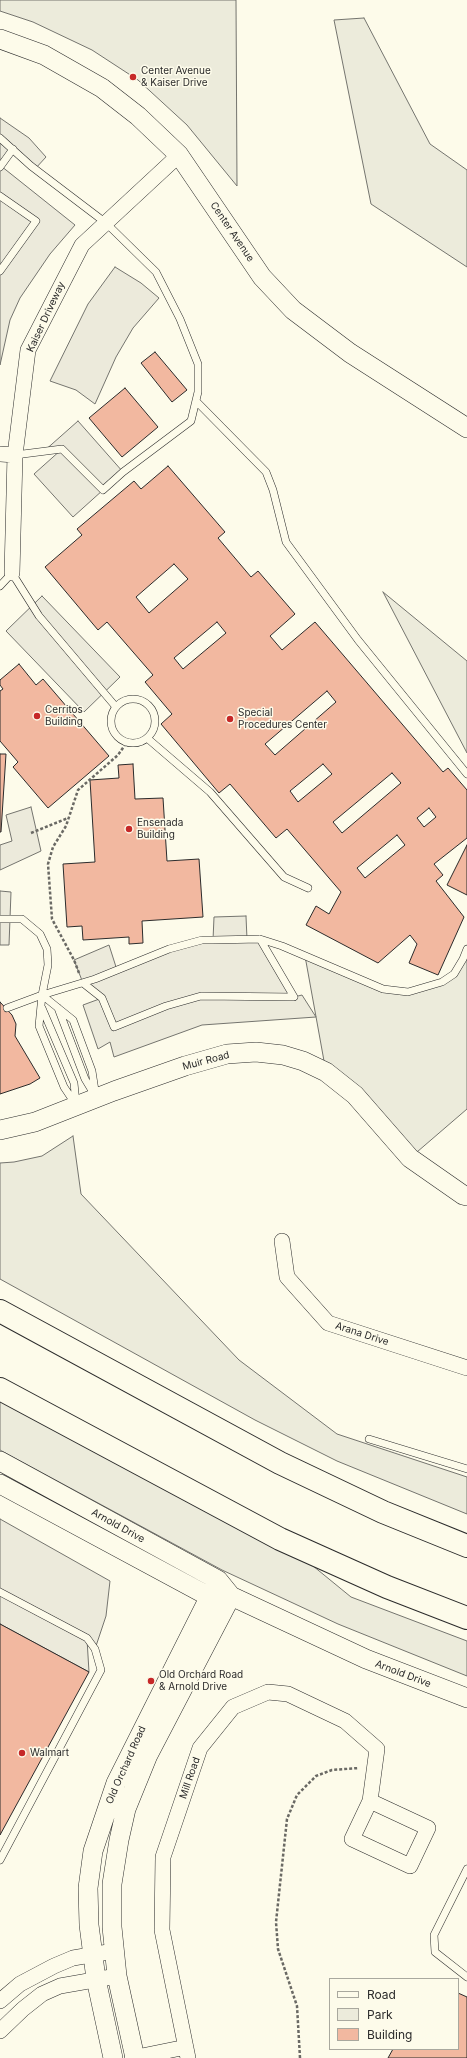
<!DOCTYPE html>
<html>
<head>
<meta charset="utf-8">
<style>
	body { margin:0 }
	#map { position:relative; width:467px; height:2058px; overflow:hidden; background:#fdfbea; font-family:Inter,sans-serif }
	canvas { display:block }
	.legend { position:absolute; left:329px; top:1978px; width:130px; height:72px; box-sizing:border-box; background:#fdfbea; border:1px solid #a9a89e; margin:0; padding:5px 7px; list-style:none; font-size:12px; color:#2b2b2b }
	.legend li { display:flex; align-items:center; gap:8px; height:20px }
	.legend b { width:20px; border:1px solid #a9a89e }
</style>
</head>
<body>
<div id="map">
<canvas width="467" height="2058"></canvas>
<ul class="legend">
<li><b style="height:5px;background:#fdfbea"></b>Road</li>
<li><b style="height:11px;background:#ecebdb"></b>Park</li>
<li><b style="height:11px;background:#f2b8a0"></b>Building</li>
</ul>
</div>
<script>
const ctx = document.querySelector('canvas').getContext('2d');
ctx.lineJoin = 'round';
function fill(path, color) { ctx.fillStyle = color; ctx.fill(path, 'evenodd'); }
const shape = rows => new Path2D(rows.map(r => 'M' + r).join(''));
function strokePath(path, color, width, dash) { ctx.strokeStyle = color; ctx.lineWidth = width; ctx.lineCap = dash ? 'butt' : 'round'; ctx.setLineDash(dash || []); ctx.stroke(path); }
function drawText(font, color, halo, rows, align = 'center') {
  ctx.font = font + ' Inter,sans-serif'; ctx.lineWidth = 3; ctx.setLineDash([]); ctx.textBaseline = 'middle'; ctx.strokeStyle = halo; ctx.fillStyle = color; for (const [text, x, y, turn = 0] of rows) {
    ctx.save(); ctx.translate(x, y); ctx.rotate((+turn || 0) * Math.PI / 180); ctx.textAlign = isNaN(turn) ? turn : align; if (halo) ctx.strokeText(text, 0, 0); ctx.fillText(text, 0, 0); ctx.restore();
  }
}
const green = shape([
	[0,0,236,0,237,186,187,125,138,80,92,50,33,22,0,11,0,0],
	[364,18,430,144,467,170,467,267,371,204,334,20,364,18],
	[383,592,467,661,467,753,383,592],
	[467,949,467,1109,410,1158,326,1072,305,956,383,989,408,992,454,974,467,949],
	[73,1136,81,1194,239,1360,337,1434,467,1477,467,1514,337,1461,255,1420,0,1279,0,1163,14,1162,42,1156,73,1136],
	[0,1389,280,1539,351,1597,467,1641,467,1676,338,1624,222,1570,0,1450,0,1389]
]);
fill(green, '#ecebdb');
strokePath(green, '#74746e', 1);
const parking = shape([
	[0,118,29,138,46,157,35,169,13,150,1,166,75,225,50,254,20,298,10,320,0,365,0,118],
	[115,267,141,283,159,298,133,328,116,357,95,404,76,390,50,381,88,304,115,267],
	[78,421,123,472,73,517,34,474,62,449,43,452,78,421],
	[42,596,120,677,84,712,6,631,42,596],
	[31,807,41,851,0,870,0,845,12,841,6,815,31,807],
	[0,891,11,892,9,945,0,945,0,891],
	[246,916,247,939,260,939,294,997,302,995,316,1017,202,1025,114,1057,110,1042,98,1049,83,1005,102,998,83,983,74,960,109,945,117,970,169,949,213,940,214,917,246,916],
	[0,1519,110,1581,106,1616,95,1649,87,1639,89,1672,0,1624,0,1519]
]);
fill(parking, '#eceadb');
strokePath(parking, '#74746e', 1);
const building = shape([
	[155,352,187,390,172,402,141,363,155,352],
	[125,388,158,427,122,457,89,418,125,388],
	[168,466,225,532,218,538,251,577,258,571,295,614,270,636,282,650,315,622,443,772,448,768,467,790,467,838,434,864,443,875,436,881,464,917,438,975,409,963,417,944,410,935,378,963,306,925,316,906,329,914,341,892,287,829,276,838,230,784,219,793,161,724,172,714,145,682,153,675,107,622,98,630,45,567,82,535,77,529,134,481,141,489,168,466],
	[174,564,188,579,149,613,136,597,174,564],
	[217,622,226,633,183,669,174,658,217,622],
	[327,691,336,702,275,755,265,744,327,691],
	[323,764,332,774,298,802,290,791,323,764],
	[392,773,401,783,342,833,333,822,392,773],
	[429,808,436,817,424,827,417,818,429,808],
	[397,835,405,845,365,878,357,868,397,835],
	[19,664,36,685,43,679,109,756,48,808,13,767,18,762,0,741,0,691,3,689,0,685,0,680,19,664],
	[0,754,6,754,1,832,0,832,0,754],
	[133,764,135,799,163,798,167,861,199,859,203,917,142,921,143,943,129,944,129,937,83,940,82,926,67,927,63,864,95,862,90,780,119,778,118,765,133,764],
	[467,845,467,895,447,885,467,845],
	[0,1002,12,1015,16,1024,15,1036,40,1078,30,1084,0,1094,0,1002],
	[0,1624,89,1672,0,1835,0,1624],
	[458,1993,467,1997,467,2058,388,2058,393,2049,458,2049,458,1993]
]);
fill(building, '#f2b8a0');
strokePath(building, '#2b2b2b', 1);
const service = shape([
	[0,138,31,166,106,223,156,272,180,319,198,364,198,392,191,421,123,472,103,490,62,449,15,455],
	[0,167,13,149],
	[0,196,36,221,0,271],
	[196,401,266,472,273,490,286,542,358,640,467,774],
	[0,586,12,573,39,616,116,707],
	'111 721a22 22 0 1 1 44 0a22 22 0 1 1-44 0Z',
	[147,738,210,792,284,877,308,888],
	[0,919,22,919,40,934,47,949,48,965,42,995,39,1026,64,1087,76,1105],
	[260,939,282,946,383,989,408,992,442,982,454,974,463,959,467,949],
	[42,995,73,1020,92,1071,96,1097],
	[7,1008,42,995,95,979,169,949,202,940,213,940,260,939,294,997,201,996,166,1006,114,1027,102,998,83,983],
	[42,1008,74,1083,76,1103],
	[58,1008,85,1079,94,1094],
	[369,1439,467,1469],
	[0,1592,87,1638,95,1649,101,1670,0,1860],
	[467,1869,434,1935,435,1952,467,1977]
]);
const minor = shape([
	[0,454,15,455],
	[12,573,15,455,28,350,82,245,179,155],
	[282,1241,287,1277,328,1323,467,1368],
	[0,2001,20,1984,54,1966,73,1958,114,1951],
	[0,2031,23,2009,42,1994,60,1986,117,1976],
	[132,2058,186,2047],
	[188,2058,162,1930,163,1857,200,1748,233,1707,268,1692,288,1694,345,1721,377,1749,370,1801,352,1839,410,1866,428,1828,370,1801]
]);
const tertiary = shape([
	[0,39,44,55,102,88,138,116,179,155,262,277,293,310,350,353,467,428],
	[0,1130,35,1122,114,1091,185,1066,227,1054,256,1052,283,1055,303,1061,326,1072,355,1095,410,1158,463,1195,467,1196],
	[0,1461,218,1580,231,1596,366,1659,467,1698],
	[0,1484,208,1596,220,1596],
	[113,2058,96,1979,89,1925,88,1888,93,1851,116,1783,218,1580],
	[135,2058,117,1976,112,1927,112,1884,119,1840,126,1809,148,1755,231,1596]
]);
const motorway = shape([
	[0,1311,280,1463,383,1512,467,1546],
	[0,1389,280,1539,387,1587,467,1618]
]);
strokePath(service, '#2b2b2b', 8);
strokePath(minor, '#2b2b2b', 16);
strokePath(tertiary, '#2b2b2b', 20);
strokePath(motorway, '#2b2b2b', 24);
strokePath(shape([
	[31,833,68,818],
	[79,973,74,960,52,919,48,864,53,847,66,826,78,790,118,755,127,742],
	[300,2058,297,2006,278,1949,276,1922,287,1819,297,1795,316,1776,332,1770,359,1768]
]), '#6a6964', 2.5, [3, 2]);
strokePath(service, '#fdfbea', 7);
strokePath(minor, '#fdfbea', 15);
strokePath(tertiary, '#fdfbea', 19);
strokePath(motorway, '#fdfbea', 22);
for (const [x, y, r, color] of [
	[133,77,4,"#c62828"],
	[37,716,4,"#c62828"],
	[230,719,4,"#c62828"],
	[129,829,4,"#c62828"],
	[151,1681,4,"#c62828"],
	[22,1753,4,"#c62828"]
]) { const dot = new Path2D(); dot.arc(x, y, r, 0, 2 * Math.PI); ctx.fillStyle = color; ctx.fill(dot); strokePath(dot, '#fdfbea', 1.5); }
drawText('10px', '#2b2b2b', '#fdfbea', [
	["Center Avenue",141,71],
	["& Kaiser Drive",141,83],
	["Cerritos",45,710],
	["Building",45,722],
	["Special",238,713],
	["Procedures Center",238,725],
	["Ensenada",137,823],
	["Building",137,835],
	["Old Orchard Road",159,1675],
	["& Arnold Drive",159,1687],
	["Walmart",30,1753]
], 'left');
drawText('10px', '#2b2b2b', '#fdfbea', [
	["Center Avenue",232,232,56],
	["Kaiser Driveway",46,317,-65],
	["Muir Road",206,1061,-15],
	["Arana Drive",362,1334,18],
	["Arnold Drive",118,1526,29],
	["Arnold Drive",403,1674,21],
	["Old Orchard Road",126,1765,-66],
	["Mill Road",190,1778,-71]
]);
</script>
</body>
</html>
